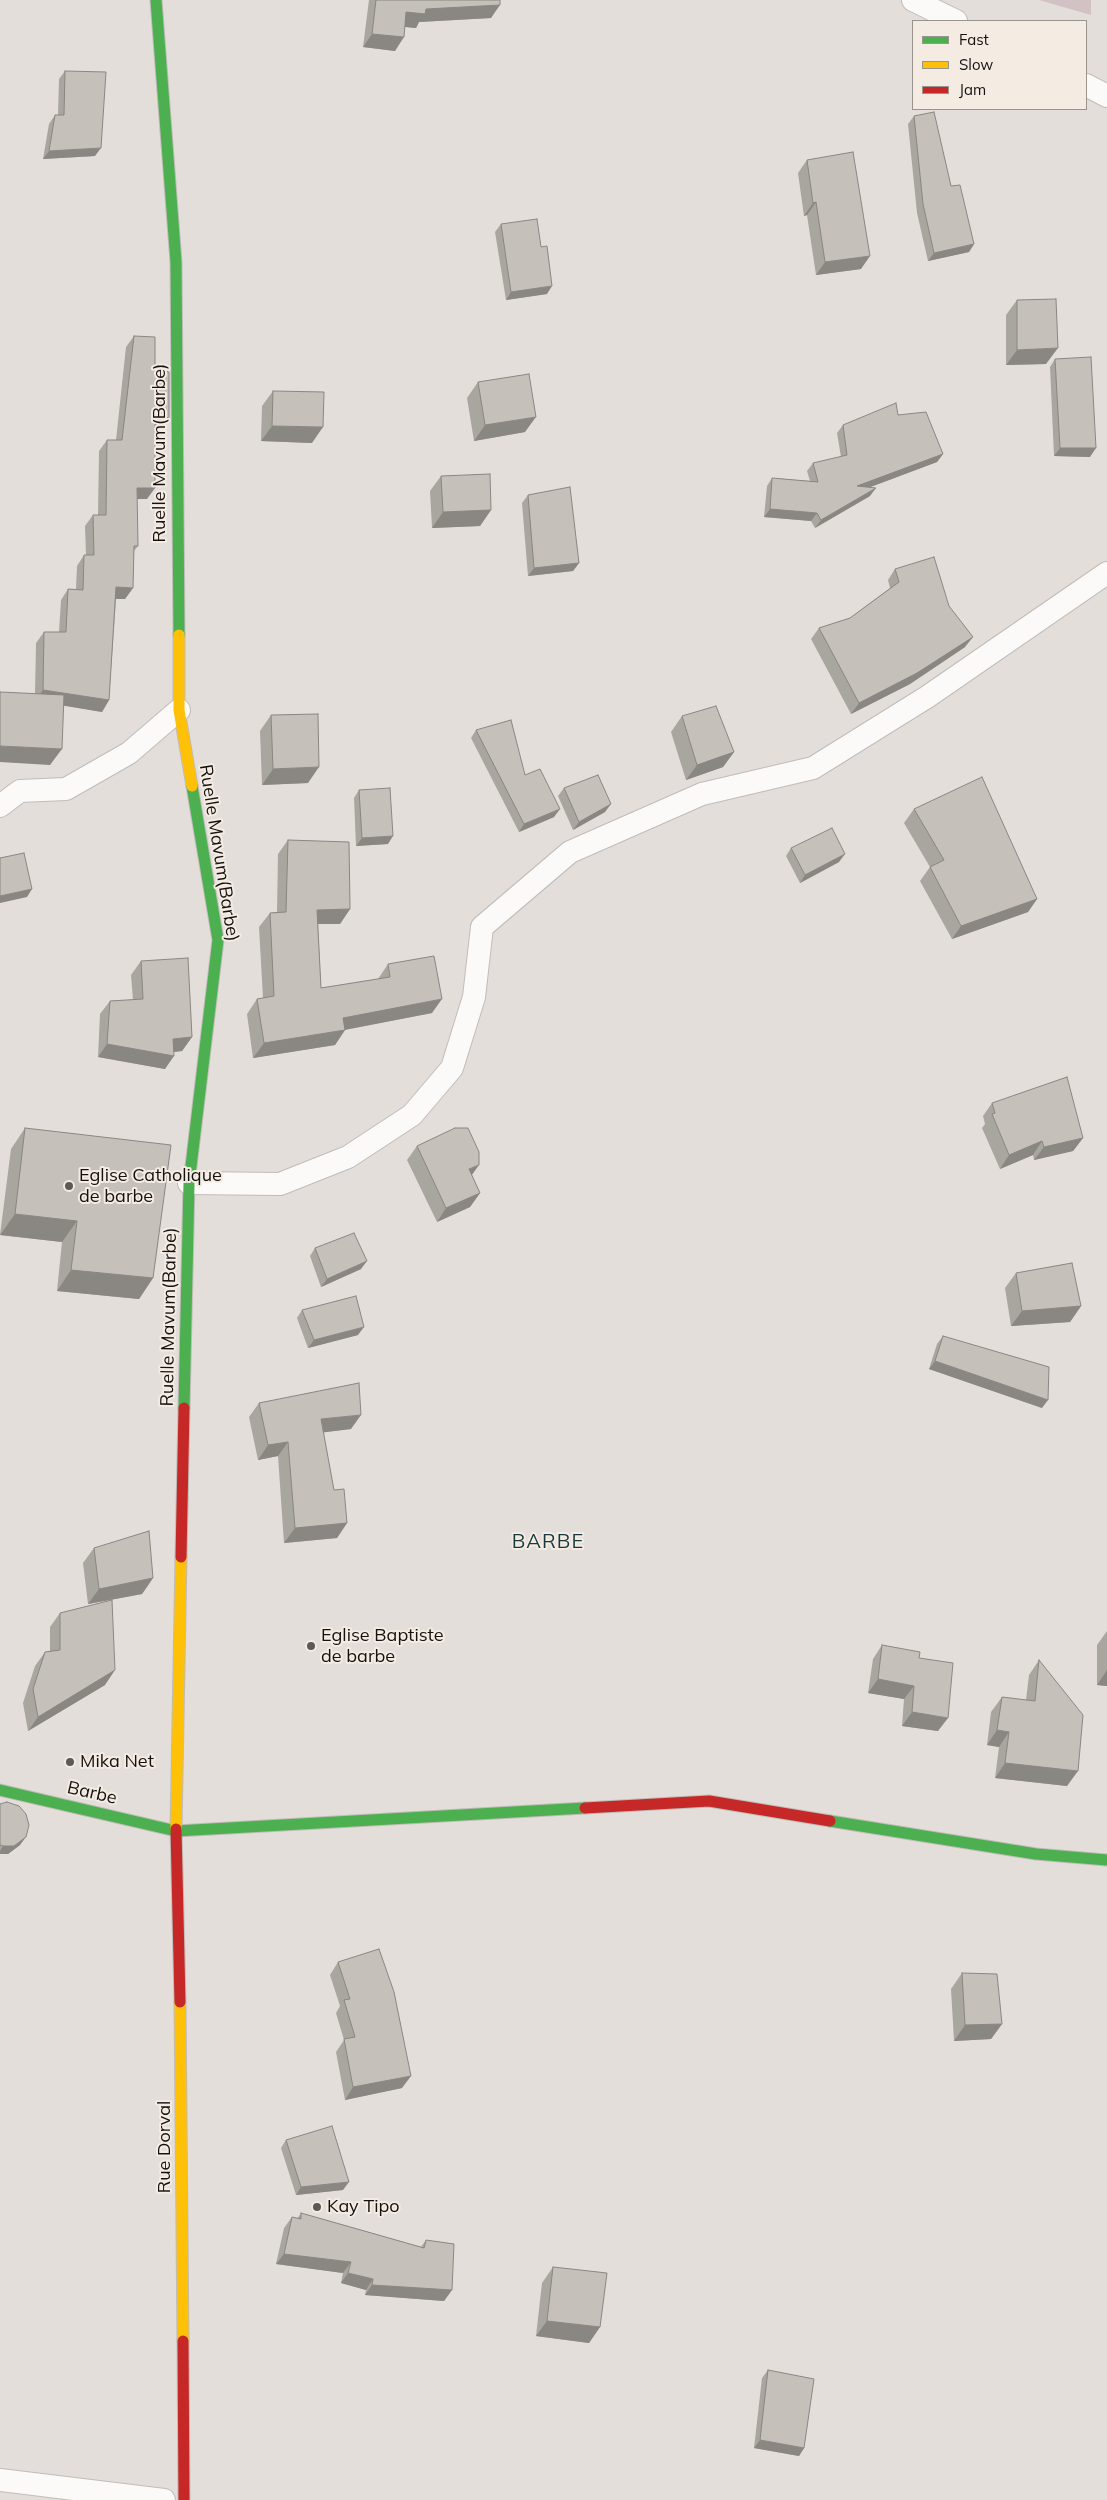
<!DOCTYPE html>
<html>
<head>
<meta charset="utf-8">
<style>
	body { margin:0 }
	#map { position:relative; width:1107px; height:2500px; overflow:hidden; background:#e3deda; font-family:Mulish,sans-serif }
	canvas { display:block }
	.legend { position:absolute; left:912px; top:20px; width:175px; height:90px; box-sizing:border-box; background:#f4ebe3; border:1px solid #9a948e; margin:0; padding:6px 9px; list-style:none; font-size:15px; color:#14110f }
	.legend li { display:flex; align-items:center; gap:10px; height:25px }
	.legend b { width:25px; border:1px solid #9a948e }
</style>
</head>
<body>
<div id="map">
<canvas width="1107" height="2500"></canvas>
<ul class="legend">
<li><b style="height:6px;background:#4caf50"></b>Fast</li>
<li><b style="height:6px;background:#ffc107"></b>Slow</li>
<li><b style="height:6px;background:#c62828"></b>Jam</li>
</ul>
</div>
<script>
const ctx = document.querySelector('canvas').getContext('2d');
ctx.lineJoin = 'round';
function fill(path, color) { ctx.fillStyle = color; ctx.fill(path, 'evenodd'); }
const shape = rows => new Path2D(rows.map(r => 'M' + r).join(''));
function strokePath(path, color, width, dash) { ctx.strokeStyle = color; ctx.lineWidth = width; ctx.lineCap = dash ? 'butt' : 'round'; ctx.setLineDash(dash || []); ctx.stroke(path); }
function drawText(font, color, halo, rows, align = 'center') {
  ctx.font = font + ' Mulish,sans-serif'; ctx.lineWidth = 4; ctx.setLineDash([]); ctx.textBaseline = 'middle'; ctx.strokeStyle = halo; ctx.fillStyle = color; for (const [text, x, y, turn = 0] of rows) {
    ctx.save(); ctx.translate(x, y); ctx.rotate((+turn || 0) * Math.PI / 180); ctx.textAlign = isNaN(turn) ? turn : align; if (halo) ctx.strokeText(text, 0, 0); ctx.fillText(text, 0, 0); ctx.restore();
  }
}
fill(shape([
	[1039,0,1091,0,1091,15]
]), '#d3c2c3');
const lane = shape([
	[913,0,956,21],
	[1086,85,1107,96],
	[0,806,20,791,66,789,129,753,179,710],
	[189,1183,280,1184,348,1157,412,1115,452,1068,474,997,482,927,570,852,702,794,813,768,927,697,1107,573],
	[0,2480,164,2500]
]);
const fast = shape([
	[156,0,176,262,179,635],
	[184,1408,189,1183,218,940,192,786],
	[0,1790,176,1831,585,1808],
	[830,1821,1036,1854,1107,1860]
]);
const slow = shape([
	[179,635,179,710,192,786],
	[176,1829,181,1557],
	[180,2002,183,2341]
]);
const jam = shape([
	[181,1557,184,1408],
	[585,1808,709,1801,830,1821],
	[176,1829,180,2002],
	[183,2341,184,2500]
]);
strokePath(lane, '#c0bcb8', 24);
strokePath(fast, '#c0bcb8', 13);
strokePath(slow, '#c0bcb8', 13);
strokePath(jam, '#c0bcb8', 13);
strokePath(lane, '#fbfaf9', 22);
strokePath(fast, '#4caf50', 11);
strokePath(slow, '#ffc107', 11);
strokePath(jam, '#c62828', 11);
fill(shape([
	[369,0,500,0,491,18,419,22,416,28,405,27,395,51,363,47],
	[65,71,95,156,43,159,49,124,55,115,58,115,59,79],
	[914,116,951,186,974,244,969,252,928,261,917,213,908,124],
	[807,160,861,269,816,275,807,215,804,216,798,173],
	[501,224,547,294,506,300,495,232],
	[1017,300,1046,364,1006,365,1006,315],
	[134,336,155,369,161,429,155,427,147,499,137,499,138,546,134,551,133,588,125,599,116,599,109,700,102,712,63,705,50,765,35,694,36,643,44,632,59,632,61,600,68,589,76,589,77,566,84,555,86,555,85,526,93,515,98,515,99,451,107,440,116,440,126,347],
	[1055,359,1090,457,1054,456,1050,367],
	[478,382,525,432,474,441,467,398],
	[273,391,312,443,261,441,262,406],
	[898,415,943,454,937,462,870,487,870,496,815,528,811,521,764,517,767,486,772,478,810,481,807,471,813,463,841,457,837,433,843,425],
	[441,476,491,510,480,526,432,528,430,491],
	[528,495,579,563,573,571,528,576,522,503],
	[895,569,949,606,965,647,910,684,851,714,811,639,819,628,850,618,890,588,888,580],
	[271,715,308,783,262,785,260,731],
	[682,716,734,752,723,767,686,780,671,732],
	[476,730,525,775,554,817,519,832,471,738],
	[564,788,605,812,573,830,558,796],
	[359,790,388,844,356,846,354,798],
	[914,809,1037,899,1028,912,952,939,920,881,930,867,904,823],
	[288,840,350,909,340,924,318,924,321,988,378,979,388,964,432,1013,345,1030,335,1045,253,1058,247,1014,257,999,263,998,259,927,270,913,277,912,278,854],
	[791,848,839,862,800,883,786,856],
	[141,961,192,1037,182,1051,174,1052,165,1069,98,1057,100,1014,110,1001,133,1000,131,975],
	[992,1103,1083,1138,1073,1151,1034,1160,1033,1155,1000,1169,982,1128,985,1124,983,1116],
	[25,1128,153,1278,139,1299,57,1291,62,1242,0,1235,11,1149],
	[417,1146,472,1175,480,1193,470,1207,437,1222,407,1160],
	[315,1248,361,1269,321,1287,310,1256],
	[1016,1273,1081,1306,1070,1322,1011,1326,1005,1288],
	[302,1310,358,1335,308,1348,297,1318],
	[943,1336,1042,1408,929,1369,937,1344],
	[259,1403,351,1429,323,1432,334,1490,347,1523,337,1538,284,1543,278,1456,258,1460,249,1417],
	[94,1548,153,1578,142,1594,88,1604,83,1563],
	[60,1613,105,1685,28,1731,23,1703,35,1666,45,1652,50,1651,50,1627],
	[1107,1631,1107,1686,1097,1685,1097,1645],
	[882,1645,919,1658,938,1731,902,1726,904,1699,868,1693,873,1659],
	[1039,1660,1067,1786,995,1778,999,1747,987,1745,991,1712,1002,1697,1026,1700,1029,1675],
	[0,1804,20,1845,8,1854,0,1854],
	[338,1962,402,2088,345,2100,336,2052,344,2040,336,2013,340,2006,330,1975],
	[962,1973,1002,2024,991,2039,954,2041,951,1989],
	[286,2140,343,2190,296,2195,281,2148],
	[301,2213,421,2247,426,2240,452,2290,444,2301,365,2295,366,2290,341,2283,343,2273,276,2264,284,2228,292,2217,297,2219],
	[553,2267,600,2327,589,2343,536,2336,542,2283],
	[768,2370,804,2448,799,2456,754,2448,762,2378]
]), '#a9a59f');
fill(shape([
	[500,5,491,18,419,22,416,28,397,26,406,12,426,9],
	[372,34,404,37,395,51,363,47],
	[101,148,95,156,43,159,49,151],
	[816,202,807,215,804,216,813,203],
	[974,244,969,252,928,261,934,253],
	[870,256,861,269,816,275,825,262],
	[552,286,547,294,506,300,511,292],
	[1058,348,1046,364,1006,365,1017,350],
	[155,414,169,418,161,429,147,425],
	[536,417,525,432,474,441,485,425],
	[272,426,323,427,312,443,261,441],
	[1060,448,1096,448,1090,457,1054,456],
	[943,454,937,462,852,494,857,486],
	[137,488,155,488,147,499,130,499],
	[876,488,870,496,815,528,821,520],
	[770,509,817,513,811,521,764,517],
	[491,510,480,526,432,528,443,512],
	[579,563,573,571,528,576,534,568],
	[116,587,133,588,125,599,109,599],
	[973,637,965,647,910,684,851,714,859,703],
	[43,690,109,700,102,712,35,701],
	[0,746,62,749,50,765,0,762],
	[734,752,723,767,686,780,697,765],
	[319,767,308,783,262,785,273,769],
	[611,804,605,812,573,830,579,822],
	[560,809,554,817,519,832,524,824],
	[393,836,388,844,356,846,362,838],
	[845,854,839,862,800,883,805,875],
	[32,889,27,897,0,903,0,896],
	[1037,899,1028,912,952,939,961,926],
	[350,909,340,924,307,924,317,910],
	[442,999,432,1013,333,1032,343,1018],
	[345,1030,335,1045,253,1058,264,1043],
	[192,1037,182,1051,164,1053,173,1039],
	[107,1044,174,1056,165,1069,98,1057],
	[1083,1138,1073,1151,1034,1160,1044,1147],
	[1042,1141,1033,1155,1000,1169,1009,1155],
	[479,1165,469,1179,469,1169],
	[480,1193,470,1207,437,1222,446,1208],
	[15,1214,77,1221,62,1242,0,1235],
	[367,1261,361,1269,321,1287,327,1279],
	[71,1270,153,1278,139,1299,57,1291],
	[1081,1306,1070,1322,1011,1326,1022,1311],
	[364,1327,358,1335,308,1348,314,1340],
	[935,1361,1048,1400,1042,1408,929,1369],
	[361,1415,351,1429,311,1434,321,1419],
	[288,1442,278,1456,258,1460,268,1445],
	[347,1523,337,1538,284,1543,295,1528],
	[153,1578,142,1594,88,1604,99,1589],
	[115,1670,105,1685,28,1731,38,1717],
	[1107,1670,1107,1686,1097,1685],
	[878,1679,914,1686,904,1699,868,1693],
	[912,1712,948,1718,938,1731,902,1726],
	[997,1730,1009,1732,999,1747,987,1745],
	[1005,1763,1078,1771,1067,1786,995,1778],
	[26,1837,20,1845,8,1854,0,1854,0,1851,3,1846],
	[1002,2024,991,2039,954,2041,965,2025],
	[411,2076,402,2088,345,2100,353,2087],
	[349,2182,343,2190,296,2195,301,2187],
	[284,2254,351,2262,343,2273,276,2264],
	[348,2273,373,2279,366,2290,341,2283],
	[372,2285,452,2290,444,2301,365,2295],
	[547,2321,600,2327,589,2343,536,2336],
	[760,2440,804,2448,799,2456,754,2448]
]), '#8a8682');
const building = shape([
	[376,0,500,0,500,5,426,9,425,14,406,12,404,37,372,34,376,0],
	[65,71,106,72,101,148,49,151,55,115,64,115,65,71],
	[934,112,951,186,960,185,974,244,934,253,923,204,914,116,934,112],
	[853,152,870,256,825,262,816,202,813,203,807,160,853,152],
	[537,219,541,247,547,246,552,286,511,292,501,224,537,219],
	[1056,299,1058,348,1017,350,1017,300,1056,299],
	[134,336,155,337,155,369,169,372,169,418,155,414,155,488,137,488,138,546,134,546,133,588,116,587,109,700,43,690,44,632,66,632,68,589,83,590,84,555,94,555,93,515,106,515,107,440,122,440,134,336],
	[1091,357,1096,448,1060,448,1055,359,1091,357],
	[529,374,536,417,485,425,478,382,529,374],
	[273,391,324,392,323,427,272,426,273,391],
	[896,403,898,415,926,412,943,454,857,486,876,488,821,520,817,513,770,509,772,478,818,482,813,463,847,455,843,425,896,403],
	[490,474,491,510,443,512,441,476,490,474],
	[570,487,579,563,534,568,528,495,570,487],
	[934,557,949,606,973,637,917,673,859,703,819,628,850,618,899,582,895,569,934,557],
	[0,692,64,695,62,749,0,746,0,692],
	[716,706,734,752,697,765,682,716,716,706],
	[318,714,319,767,273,769,271,715,318,714],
	[511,720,525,775,540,769,560,809,524,824,476,730,511,720],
	[598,775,611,804,579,822,564,788,598,775],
	[982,777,1037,899,961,926,930,867,944,860,914,809,982,777],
	[390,788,393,836,362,838,359,790,390,788],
	[832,828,845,854,805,875,791,848,832,828],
	[288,840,349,842,350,909,317,910,321,988,390,977,388,964,434,956,442,999,343,1018,345,1030,264,1043,257,999,274,996,270,913,286,912,288,840],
	[24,853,32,889,0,896,0,858,24,853],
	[188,958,192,1037,173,1039,174,1056,107,1044,110,1001,143,999,141,961,188,958],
	[1067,1077,1083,1138,1044,1147,1042,1141,1009,1155,992,1114,995,1113,992,1103,1067,1077],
	[25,1128,171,1145,153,1278,71,1270,77,1221,15,1214,25,1128],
	[455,1128,468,1128,479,1152,479,1165,469,1169,480,1193,446,1208,417,1146,455,1128],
	[354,1233,367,1261,327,1279,315,1248,354,1233],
	[1072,1263,1081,1306,1022,1311,1016,1273,1072,1263],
	[356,1296,364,1327,314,1340,302,1310,356,1296],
	[943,1336,1049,1367,1048,1400,935,1361,943,1336],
	[359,1383,361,1415,321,1419,334,1490,344,1489,347,1523,295,1528,288,1442,268,1445,259,1403,359,1383],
	[149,1531,153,1578,99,1589,94,1548,149,1531],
	[112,1600,115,1670,38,1717,33,1689,45,1652,60,1650,60,1613,112,1600],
	[882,1645,920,1652,919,1658,953,1663,948,1718,912,1712,914,1686,878,1679,882,1645],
	[1039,1660,1083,1715,1078,1771,1005,1763,1009,1732,997,1730,1002,1697,1035,1701,1039,1660],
	[7,1802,19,1806,26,1814,29,1825,26,1837,14,1846,3,1846,0,1845,0,1804,7,1802],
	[379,1949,394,1992,411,2076,353,2087,344,2039,355,2037,344,2000,350,1999,338,1962,379,1949],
	[962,1973,997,1974,1002,2024,965,2025,962,1973],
	[332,2126,349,2182,301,2187,286,2140,332,2126],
	[301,2213,424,2248,426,2240,454,2244,452,2290,372,2285,373,2279,348,2273,351,2262,284,2254,292,2217,301,2219,301,2213],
	[553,2267,607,2273,600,2327,547,2321,553,2267],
	[768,2370,814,2379,804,2448,760,2440,768,2370]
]);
fill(building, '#c5c0b9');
strokePath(building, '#8a8682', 1);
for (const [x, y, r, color] of [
	[69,1186,5,"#5c5956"],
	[311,1646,5,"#5c5956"],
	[70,1762,5,"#5c5956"],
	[317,2207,5,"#5c5956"]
]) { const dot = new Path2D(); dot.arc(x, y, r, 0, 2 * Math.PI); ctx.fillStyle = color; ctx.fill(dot); strokePath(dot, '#f4ebe3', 2); }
drawText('18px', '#14110f', '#f4ebe3', [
	["Ruelle Mavum(Barbe)",160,453,-90],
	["Ruelle Mavum(Barbe)",219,853,81],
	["Ruelle Mavum(Barbe)",169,1317,-89],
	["Barbe",92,1793,13],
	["Rue Dorval",165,2147,-90]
]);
drawText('18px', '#14110f', '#f4ebe3', [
	["Eglise Catholique",79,1176],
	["de barbe",79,1197],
	["Eglise Baptiste",321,1636],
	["de barbe",321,1657],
	["Mika Net",80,1762],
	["Kay Tipo",327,2207]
], 'left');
ctx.letterSpacing = '1px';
drawText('20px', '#183a3e', '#f4ebe3', [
	["BARBE",548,1542]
]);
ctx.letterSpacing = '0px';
</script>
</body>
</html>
